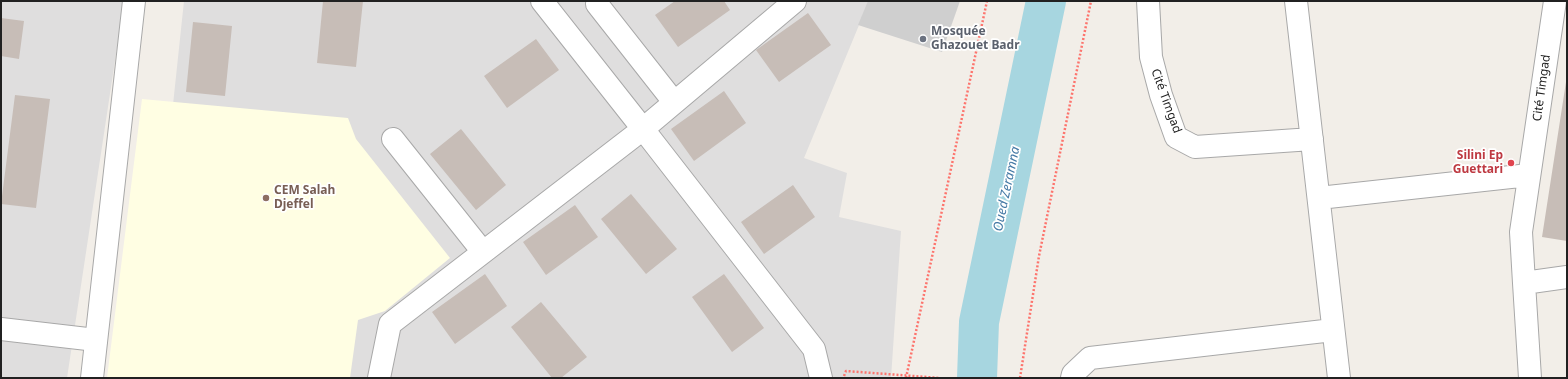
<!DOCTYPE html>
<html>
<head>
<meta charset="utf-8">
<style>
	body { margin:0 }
	#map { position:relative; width:1568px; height:379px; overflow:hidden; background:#f2eee8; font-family:"Noto Sans",sans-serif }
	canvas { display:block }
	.frame { position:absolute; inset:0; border:2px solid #212121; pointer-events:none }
</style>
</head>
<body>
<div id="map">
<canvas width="1568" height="379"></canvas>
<div class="frame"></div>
</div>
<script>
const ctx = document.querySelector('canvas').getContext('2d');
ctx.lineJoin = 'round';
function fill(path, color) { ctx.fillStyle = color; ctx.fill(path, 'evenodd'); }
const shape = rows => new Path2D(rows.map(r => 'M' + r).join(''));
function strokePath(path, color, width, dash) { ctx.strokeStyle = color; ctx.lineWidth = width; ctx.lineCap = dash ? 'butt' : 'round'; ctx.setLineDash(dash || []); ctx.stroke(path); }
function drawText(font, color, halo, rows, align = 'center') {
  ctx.font = font + ' "Noto Sans",sans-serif'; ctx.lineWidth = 3.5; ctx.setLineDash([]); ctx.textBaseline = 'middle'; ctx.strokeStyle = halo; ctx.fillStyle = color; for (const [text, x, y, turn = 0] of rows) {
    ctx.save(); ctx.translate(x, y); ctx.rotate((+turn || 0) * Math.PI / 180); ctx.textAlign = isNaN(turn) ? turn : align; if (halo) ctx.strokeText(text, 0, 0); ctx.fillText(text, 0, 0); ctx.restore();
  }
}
fill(shape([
	[1,1,124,1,67,378,1,378],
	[184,1,869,1,804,158,847,173,839,217,901,231,891,378,144,378]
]), '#dfdede');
fill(shape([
	[142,99,348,118,356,139,450,258,385,311,358,320,350,378,107,378]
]), '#fffee3');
fill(shape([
	[868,1,960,1,942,52,858,25]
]), '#cfcfcf');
strokePath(shape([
	[977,378,979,322,1046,1]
]), '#a7d6e0', 40);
fill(shape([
	[323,1,363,1,356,67,317,63],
	[675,1,724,1,730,10,678,47,655,15],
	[808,13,831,45,779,82,756,50],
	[1,18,24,21,19,59,1,56],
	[193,22,232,26,225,96,186,92],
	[536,39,559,70,507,108,484,76],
	[1566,82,1567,82,1567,241,1542,237],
	[724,91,746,123,694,161,671,129],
	[15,95,50,99,36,208,1,204],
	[461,129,506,185,476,210,430,154],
	[793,185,815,217,764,254,741,222],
	[631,194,677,249,646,274,601,219],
	[575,205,598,237,546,275,523,242],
	[485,274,507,306,455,344,432,312],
	[724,274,764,328,732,352,692,297],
	[541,302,587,357,561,378,552,378,511,327]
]), '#c7bdb7');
const minor = shape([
	[542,1,643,129,795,1],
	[1148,1,1151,57,1161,95,1176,137,1195,147,1312,139],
	[1296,1,1339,378],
	[597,4,674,102],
	[393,139,483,252],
	[1319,198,1529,175],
	[1524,283,1521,232,1555,1],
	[1,329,96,340],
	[379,378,390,324,643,129,814,349,821,378],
	[1072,378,1073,374,1090,358,1333,330],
	[1530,378,1524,283,1567,277]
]);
const tertiary = shape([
	[92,378,134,1]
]);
strokePath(minor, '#a8a8a8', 24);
strokePath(tertiary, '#a8a8a8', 24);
strokePath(shape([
	[844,376,846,371,940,378],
	[906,378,987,1],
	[1020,378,1039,256,1091,1]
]), '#fd746d', 2.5, [2, 2]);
strokePath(minor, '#fff', 22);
strokePath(tertiary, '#fff', 22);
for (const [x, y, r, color] of [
	[923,39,4,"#6b7280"],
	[1511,163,4,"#e0444e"],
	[266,198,4,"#8d6e63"]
]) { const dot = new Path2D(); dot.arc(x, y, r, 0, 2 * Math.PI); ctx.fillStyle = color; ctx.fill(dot); strokePath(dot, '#fff', 1.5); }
drawText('bold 12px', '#5b616d', '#fff', [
	["Mosquée",931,32],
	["Ghazouet Badr",931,46]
], 'left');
drawText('12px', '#212121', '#fff', [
	["Cité Timgad",1542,88,-82],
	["Cité Timgad",1166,101,70]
]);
drawText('bold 12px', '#be3a42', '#fff', [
	["Silini Ep",1503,156],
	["Guettari",1503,170]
], 'right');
drawText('bold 12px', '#785e54', '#fff', [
	["CEM Salah",274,191],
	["Djeffel",274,205]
], 'left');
drawText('italic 13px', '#4479a5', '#fff', [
	["Oued Zeramna",1007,189,-78]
]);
</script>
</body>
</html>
